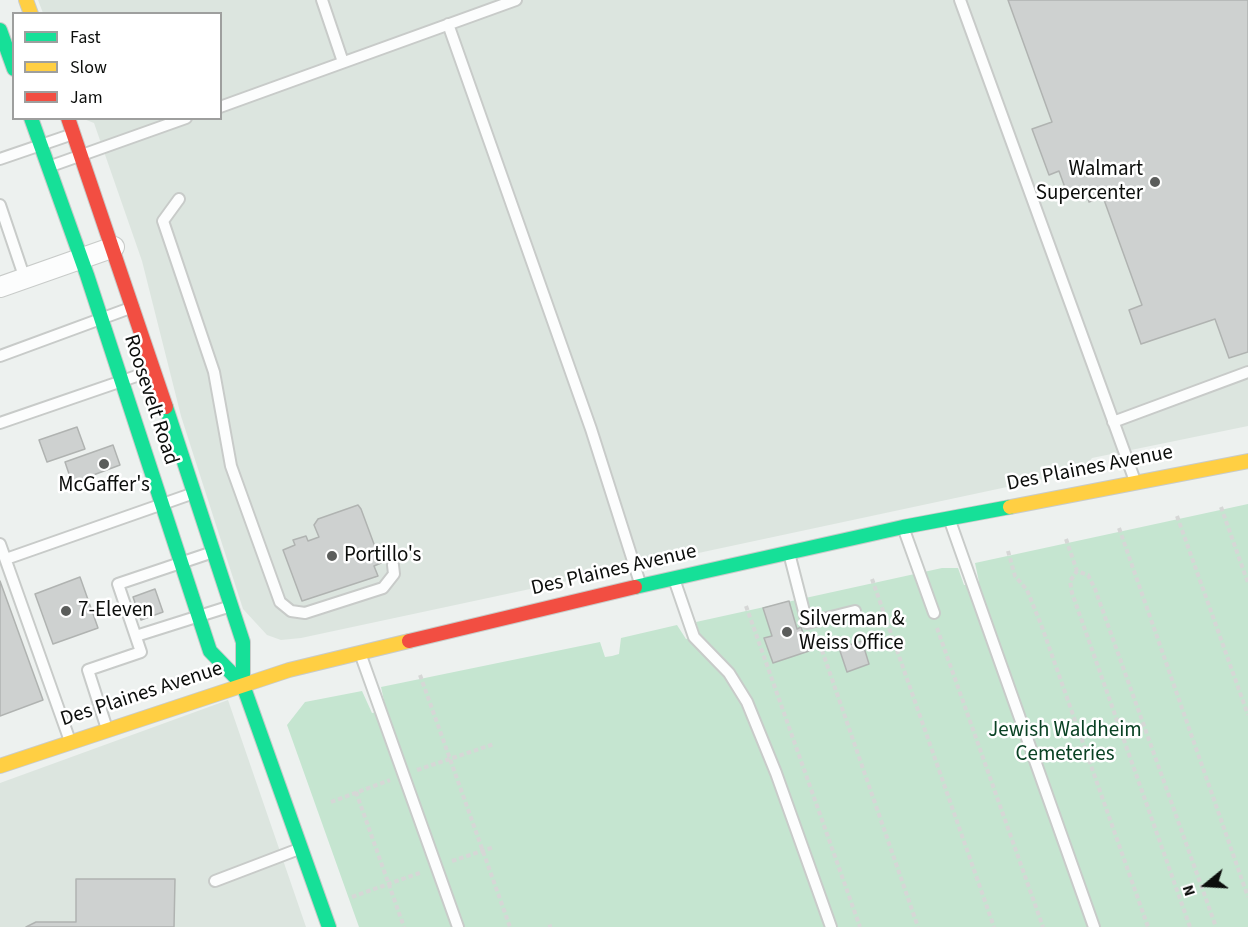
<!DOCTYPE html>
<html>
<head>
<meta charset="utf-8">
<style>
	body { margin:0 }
	#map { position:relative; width:1248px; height:927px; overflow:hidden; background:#edf1ef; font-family:"Source Sans 3",sans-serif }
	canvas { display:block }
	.legend { position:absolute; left:12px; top:12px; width:210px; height:108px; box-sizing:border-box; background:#fff; border:2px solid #9e9f9e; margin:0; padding:8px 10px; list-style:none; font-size:18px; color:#0c0e0c }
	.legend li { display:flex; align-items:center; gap:12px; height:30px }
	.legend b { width:30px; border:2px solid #9e9f9e }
	.north { position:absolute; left:1176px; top:855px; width:60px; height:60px; -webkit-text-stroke:4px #fff; paint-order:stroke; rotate:252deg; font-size:16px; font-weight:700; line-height:24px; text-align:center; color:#0c0e0c }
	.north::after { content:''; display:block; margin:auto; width:21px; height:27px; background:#0c0e0c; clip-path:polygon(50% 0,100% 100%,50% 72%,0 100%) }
</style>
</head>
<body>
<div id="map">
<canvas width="1248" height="927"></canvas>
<ul class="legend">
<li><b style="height:8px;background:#16e098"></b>Fast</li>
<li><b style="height:8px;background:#ffcf43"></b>Slow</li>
<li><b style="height:8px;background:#f24e42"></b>Jam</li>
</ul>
<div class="north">N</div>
</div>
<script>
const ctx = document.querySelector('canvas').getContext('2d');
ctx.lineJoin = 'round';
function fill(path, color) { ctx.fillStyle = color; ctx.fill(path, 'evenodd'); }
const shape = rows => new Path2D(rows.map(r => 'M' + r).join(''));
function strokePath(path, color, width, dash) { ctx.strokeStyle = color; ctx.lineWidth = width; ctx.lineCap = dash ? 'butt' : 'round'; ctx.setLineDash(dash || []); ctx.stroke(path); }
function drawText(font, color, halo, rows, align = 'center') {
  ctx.font = font + ' "Source Sans 3",sans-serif'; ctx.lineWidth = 5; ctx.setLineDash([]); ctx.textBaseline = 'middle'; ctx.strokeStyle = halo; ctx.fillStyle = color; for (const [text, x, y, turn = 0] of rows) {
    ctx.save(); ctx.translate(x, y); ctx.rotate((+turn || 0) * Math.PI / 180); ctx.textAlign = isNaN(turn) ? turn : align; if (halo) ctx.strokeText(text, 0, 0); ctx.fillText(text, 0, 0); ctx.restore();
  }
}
fill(shape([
	[38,0,1248,0,1248,426,1092,458,1085,467,1074,472,1035,481,301,638,281,640,267,635,243,609,181,416,142,261,94,123,84,119,220,118,220,14,43,13],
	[228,700,306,927,0,927,0,783]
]), '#dce5df');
fill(shape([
	[1248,504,1248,927,359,927,287,725,305,702,362,691,372,713,386,710,381,687,600,642,605,657,612,656,619,654,621,638,677,625,686,639,700,635,696,622,942,568,958,568,964,585,972,584,979,582,975,563]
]), '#c5e5d0');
const building = shape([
	[1008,0,1248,0,1248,352,1229,358,1215,319,1141,344,1129,310,1142,305,1103,197,1089,202,1085,189,1068,196,1059,171,1049,175,1032,129,1052,122,1008,0],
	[77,427,85,449,47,462,39,440,77,427],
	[113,445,120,465,72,483,65,462,113,445],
	[358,505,361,509,381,563,374,566,378,576,302,601,283,550,295,545,293,540,306,536,308,541,319,537,314,525,318,519,358,505],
	[80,577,98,628,53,644,35,594,80,577],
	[0,581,43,700,0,716,0,581],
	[155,589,163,612,141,620,133,597,155,589],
	[789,601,797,629,801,627,809,651,773,663,764,638,772,636,763,608,789,601],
	[862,641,869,664,847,672,839,648,862,641],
	[76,879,175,879,174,927,26,927,36,922,76,922,76,879]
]);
fill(building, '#ced1d0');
strokePath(building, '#b0b3b1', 1.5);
const lane = shape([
	[322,0,343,62],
	[960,0,1135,481],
	[448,24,591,429,640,583],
	[220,107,516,0],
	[0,159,73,134],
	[51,166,186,118],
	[179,199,163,221,214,372,231,466,280,602,291,611,305,613,383,588,394,574,393,565],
	[0,205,25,279],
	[0,356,133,307],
	[1113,422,1248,372],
	[0,423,154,370],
	[950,521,1094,927],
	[903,527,934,613],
	[0,544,70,741],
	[789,553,807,623,855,611],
	[6,559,194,493],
	[674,579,694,637,729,673,747,702,776,773,831,927],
	[136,636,231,606],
	[360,653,458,927],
	[107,729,88,670,141,652,118,584,213,552],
	[215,881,299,849]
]);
const street = shape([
	[0,287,114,247]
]);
const fast = shape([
	[0,30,14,69],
	[31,118,87,275,210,651,243,685],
	[166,407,243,642,243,685,329,927],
	[635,587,903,527,1010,507]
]);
const slow = shape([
	[26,0,31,14],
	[1010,507,1248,461],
	[0,766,289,670,409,641]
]);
const jam = shape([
	[68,118,166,407],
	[409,641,635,587]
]);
strokePath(lane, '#c8cbc9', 14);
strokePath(street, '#c8cbc9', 22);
strokePath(fast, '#c8cbc9', 16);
strokePath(slow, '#c8cbc9', 16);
strokePath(jam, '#c8cbc9', 16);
strokePath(shape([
	[1221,507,1248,583],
	[1177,516,1248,715],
	[1119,528,1248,897],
	[1066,539,1077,571],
	[1008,551,1015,576,1027,590,1042,627,1148,927],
	[872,579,994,927],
	[746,606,860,927],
	[937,628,1043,927],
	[817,636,918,927],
	[420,675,510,927],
	[417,770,494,744],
	[356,792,404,927],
	[331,802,390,780],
	[452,861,494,847],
	[352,897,422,872],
	[548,927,552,926],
	[1190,927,1072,593,1070,581,1077,571,1088,575,1095,589,1216,927]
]), '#d6d7d6', 4, [4.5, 3]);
strokePath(lane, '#fcfdfd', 10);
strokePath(street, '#fcfdfd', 20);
strokePath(fast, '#16e098', 14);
strokePath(slow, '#ffcf43', 14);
strokePath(jam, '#f24e42', 14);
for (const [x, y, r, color] of [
	[1155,182,6,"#5b5d5b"],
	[104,464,6,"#5b5d5b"],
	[332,556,6,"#5b5d5b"],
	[66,611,6,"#5b5d5b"],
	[787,632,6,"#5b5d5b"]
]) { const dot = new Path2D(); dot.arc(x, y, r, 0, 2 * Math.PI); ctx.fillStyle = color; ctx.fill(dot); strokePath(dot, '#fff', 2); }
drawText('21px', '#0c0e0c', '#fff', [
	["Walmart",1143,170,"right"],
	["Supercenter",1143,194,"right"],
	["McGaffer's",104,486,"center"],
	["Portillo's",344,556],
	["7-Eleven",78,611],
	["Silverman &",799,620],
	["Weiss Office",799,644]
], 'left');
drawText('21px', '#0c0e0c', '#fff', [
	["Roosevelt Road",150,400,72],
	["Des Plaines Avenue",1090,469,-11],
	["Des Plaines Avenue",614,571,-13],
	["Des Plaines Avenue",142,695,-18]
]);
drawText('21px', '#0a4224', '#fff', [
	["Jewish Waldheim",1065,731],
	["Cemeteries",1065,755]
]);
</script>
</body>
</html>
